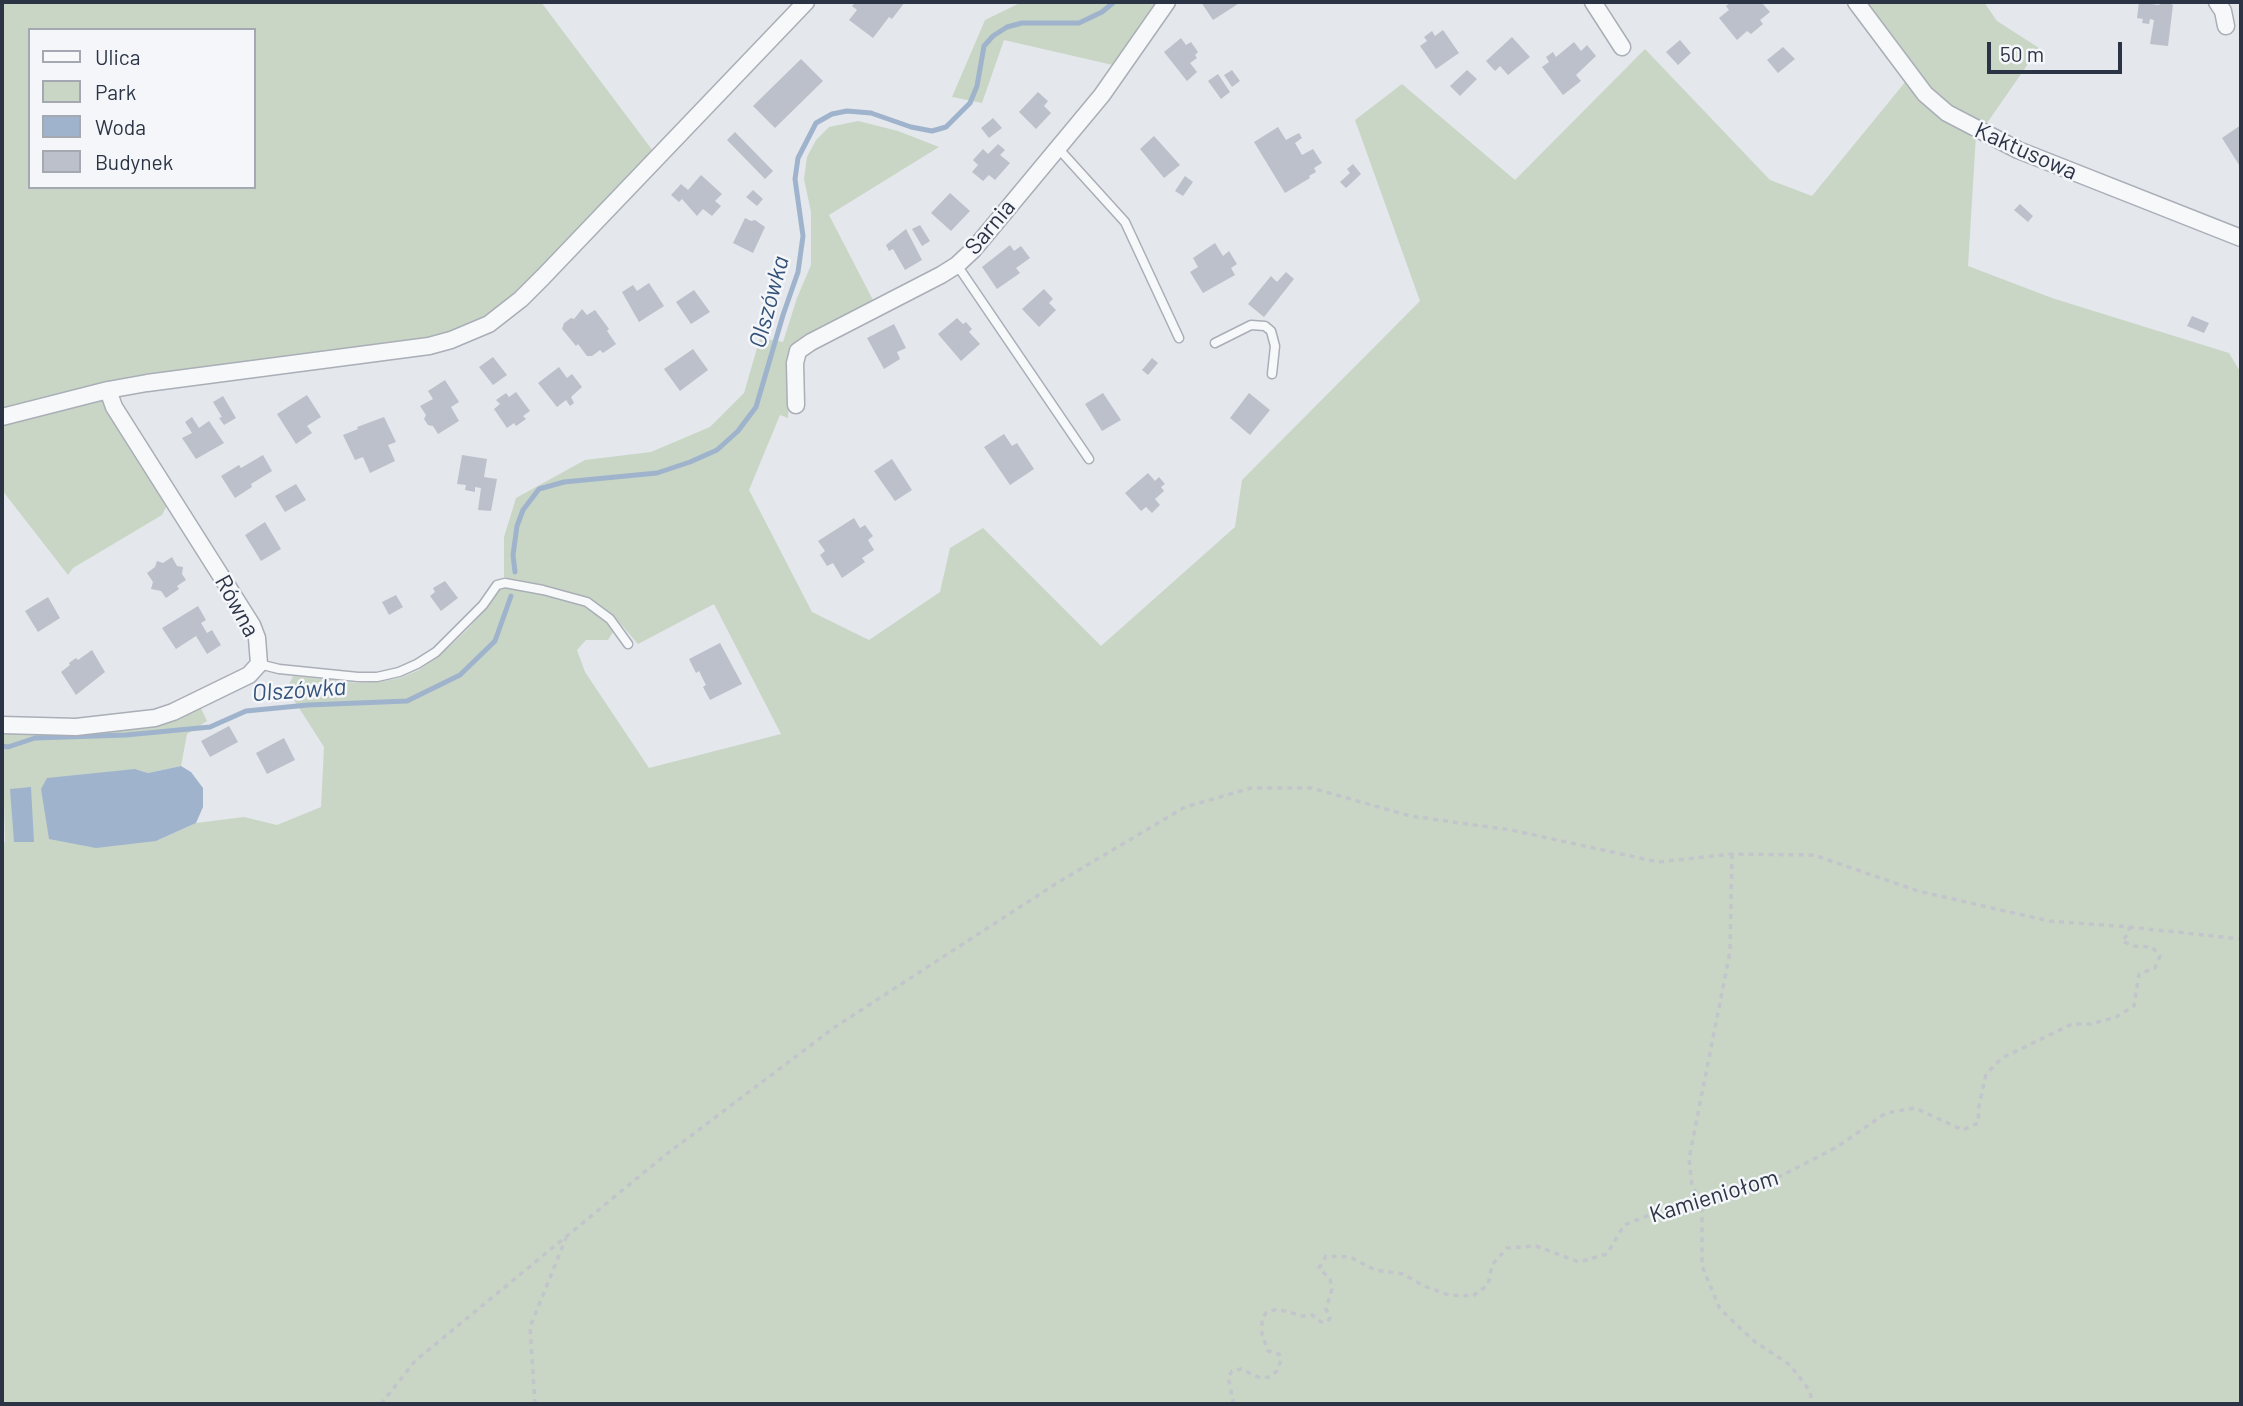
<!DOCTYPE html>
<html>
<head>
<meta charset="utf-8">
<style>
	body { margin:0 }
	#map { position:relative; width:2243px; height:1406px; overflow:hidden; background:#e4e7ec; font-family:Barlow,sans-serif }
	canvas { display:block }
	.frame { position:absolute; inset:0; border:4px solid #2b3445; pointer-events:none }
	.legend { position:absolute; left:28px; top:28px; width:228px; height:161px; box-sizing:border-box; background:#f4f6f9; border:2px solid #a4a8b1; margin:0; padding:9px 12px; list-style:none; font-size:21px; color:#2b3445 }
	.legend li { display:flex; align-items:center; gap:14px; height:35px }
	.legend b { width:35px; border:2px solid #a4a8b1 }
	.scale { position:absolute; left:1987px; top:42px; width:135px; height:32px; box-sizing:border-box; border:4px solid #2b3445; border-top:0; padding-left:9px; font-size:21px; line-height:24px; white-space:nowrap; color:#2b3445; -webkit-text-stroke:5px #f4f6f9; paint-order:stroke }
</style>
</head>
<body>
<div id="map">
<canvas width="2243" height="1406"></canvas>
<div class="frame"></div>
<ul class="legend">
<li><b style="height:9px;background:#f7f8fa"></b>Ulica</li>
<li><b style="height:19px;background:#c9d6c5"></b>Park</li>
<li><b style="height:19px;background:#9fb4cc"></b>Woda</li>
<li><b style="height:19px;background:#bbc0ca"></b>Budynek</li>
</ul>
<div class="scale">50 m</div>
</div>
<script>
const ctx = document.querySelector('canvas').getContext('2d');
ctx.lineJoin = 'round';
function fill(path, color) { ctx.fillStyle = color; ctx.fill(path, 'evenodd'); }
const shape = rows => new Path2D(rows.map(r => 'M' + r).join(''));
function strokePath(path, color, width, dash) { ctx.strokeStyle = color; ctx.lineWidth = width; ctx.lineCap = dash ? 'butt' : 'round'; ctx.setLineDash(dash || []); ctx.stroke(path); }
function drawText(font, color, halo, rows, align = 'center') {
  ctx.font = font + ' Barlow,sans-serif'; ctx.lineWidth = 5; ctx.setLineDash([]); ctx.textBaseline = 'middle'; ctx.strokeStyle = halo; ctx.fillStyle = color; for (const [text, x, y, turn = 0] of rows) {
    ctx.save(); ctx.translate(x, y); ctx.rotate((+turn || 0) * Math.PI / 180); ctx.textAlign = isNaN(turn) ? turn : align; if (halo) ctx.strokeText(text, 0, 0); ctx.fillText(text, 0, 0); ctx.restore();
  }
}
fill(shape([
	[2,2,541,2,653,151,527,283,498,310,449,336,2,410],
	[30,30,254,30,254,187,30,187],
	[1160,2,1117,66,1004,40,982,103,952,97,985,20,1020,3],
	[1862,2,1984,2,1997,21,2039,48,1985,126,1948,110,1927,90],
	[1645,49,1770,180,1812,196,1906,81,1976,135,1968,266,2052,298,2229,353,2241,373,2241,1404,2,1404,2,842,5,842,2,729,43,732,199,704,207,721,187,734,181,766,148,773,135,769,156,841,196,823,244,817,277,825,321,807,324,747,287,689,293,676,357,683,378,682,400,678,419,670,439,656,465,632,486,609,497,592,504,587,541,594,585,606,604,620,613,632,608,640,586,640,577,650,585,672,649,768,781,734,714,604,638,644,613,615,592,599,544,585,504,577,504,537,516,498,585,460,651,452,710,427,744,393,760,338,783,342,797,298,811,265,811,212,804,179,807,157,816,140,829,127,858,121,898,131,939,147,829,215,875,304,792,356,788,418,780,415,749,490,812,612,869,640,940,592,950,548,983,528,1101,646,1235,527,1242,480,1420,301,1355,120,1402,84,1515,180],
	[99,397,109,408,168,503,162,515,73,568,68,575,2,490,2,423]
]), '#c9d6c5');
fill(shape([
	[181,766,191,772,203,788,203,807,196,823,156,841,96,848,49,839,41,789,47,778,135,769,148,773],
	[31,787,34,842,14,842,10,789]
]), '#9fb4cc');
strokePath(shape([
	[515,572,513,555,517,526,523,510,539,489,564,482,657,473,690,462,717,450,738,431,756,407,783,315,798,272,803,236,795,179,798,158,816,123,832,114,847,111,871,113,911,127,932,131,946,127,970,103,977,86,984,46,993,36,1007,27,1022,23,1079,23,1102,12,1114,2],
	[2,746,8,747,35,738,126,735,210,727,246,711,308,705,407,701,460,675,495,641,511,596]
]), '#9fb4cc', 5);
fill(shape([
	[856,2,905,2,892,19,889,17,873,38,849,20,857,10,852,6],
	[1201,2,1241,2,1213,20],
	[1731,2,1761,2,1770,12,1760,20,1763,24,1751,34,1747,31,1737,40,1719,18,1729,10,1726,6],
	[2139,2,2158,5,2166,2,2173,5,2168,46,2150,44,2154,20,2150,19,2149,24,2142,23,2143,19,2137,18],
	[1443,30,1459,53,1436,69,1420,46,1427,41,1424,37,1432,31,1435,36],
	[1512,37,1530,57,1508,75,1500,66,1495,71,1486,61],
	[1181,38,1186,45,1191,42,1198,52,1195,55,1197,58,1190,63,1197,72,1187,81,1164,52],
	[1680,40,1691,53,1678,65,1666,52],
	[1574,42,1581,51,1587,45,1596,56,1576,75,1581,81,1563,95,1542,67,1549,62,1546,57,1553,52,1556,57],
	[1783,47,1795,59,1778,73,1767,60],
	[801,59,823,81,775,128,753,106],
	[1232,70,1240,81,1232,87,1224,75],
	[1467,70,1477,79,1460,96,1450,86],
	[1218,74,1230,92,1221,99,1208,81],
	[1038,92,1048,101,1044,106,1051,113,1036,129,1019,112],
	[993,118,1002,128,989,138,981,128],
	[2241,125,2241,168,2222,138],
	[1278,127,1286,140,1299,133,1302,138,1295,143,1302,155,1313,149,1322,163,1314,168,1316,172,1309,176,1310,178,1285,193,1254,142],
	[735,132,773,171,765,179,727,140],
	[1154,136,1180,165,1164,178,1140,149],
	[998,144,1005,150,1000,155,1010,163,995,180,989,175,983,181,972,172,978,165,973,160,983,149,988,154],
	[1353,164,1361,174,1346,188,1340,182,1350,173,1347,169],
	[701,175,722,194,715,201,721,206,712,216,703,209,697,216,682,199,679,202,671,195,681,184,688,190],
	[1185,176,1193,182,1183,196,1175,191],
	[753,190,763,199,757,206,746,197],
	[950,193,970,211,951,231,931,213],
	[2020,204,2033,216,2028,222,2014,210],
	[745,218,751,221,755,220,765,227,753,253,733,243],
	[920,225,930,241,922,246,912,229],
	[906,229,922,260,905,270,893,249,889,251,886,245],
	[1215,243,1223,256,1229,251,1237,264,1231,268,1235,275,1203,293,1190,272,1198,267,1193,258],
	[1010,245,1014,251,1021,246,1030,258,1016,268,1020,273,997,289,982,267],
	[1286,272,1294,279,1264,317,1248,304,1271,276,1277,282],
	[649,283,664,306,639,322,622,292,633,285,637,291],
	[1044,289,1053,299,1049,303,1056,310,1039,327,1022,309],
	[694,290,710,312,691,324,676,302],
	[582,309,587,315,595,310,609,329,607,331,616,344,603,353,600,350,592,356,587,356,578,344,576,346,562,329,564,323,571,318,574,319],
	[2192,316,2209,323,2204,333,2187,326],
	[957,318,963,324,966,322,972,329,969,332,980,344,961,361,938,334],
	[894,324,906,348,897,352,900,359,884,369,867,338],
	[693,349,708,370,680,391,664,369],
	[493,357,507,375,493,385,479,367],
	[1152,358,1158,363,1148,375,1142,370],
	[559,367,567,378,572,374,582,387,571,397,574,403,570,406,566,400,557,407,538,383],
	[445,380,459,402,451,407,459,421,438,434,433,426,428,425,424,419,426,415,420,406,433,399,428,391],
	[516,392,530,411,523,416,526,419,516,426,514,423,507,428,494,409,500,404,496,400,506,393,509,397],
	[1103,393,1121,420,1102,431,1085,404],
	[1249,393,1270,410,1250,435,1230,418],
	[307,395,321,417,307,426,312,433,296,444,277,414],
	[223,396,236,418,224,425,219,418,222,417,213,402],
	[192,417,199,428,209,421,224,443,196,459,182,438,192,433,185,422],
	[384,417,396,442,388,445,395,461,370,473,363,457,355,460,343,435,358,429,357,427],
	[1004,434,1012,446,1017,443,1034,469,1010,485,984,447],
	[263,455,272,471,251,484,252,487,235,498,221,476,239,465,241,468],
	[462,455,487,459,484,477,497,479,491,511,478,510,481,488,475,487,475,492,465,490,466,485,457,484],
	[892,459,912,490,895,501,874,471],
	[1148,473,1155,481,1159,477,1165,484,1161,487,1164,491,1155,499,1160,505,1152,513,1146,507,1141,511,1125,493],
	[296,484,306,500,285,512,275,496],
	[854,518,860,528,865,525,873,536,868,540,874,550,862,558,865,562,842,578,833,563,827,566,820,555,825,551,818,541],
	[265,522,281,549,261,561,245,535],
	[172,557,177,566,183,567,182,574,186,580,177,586,179,589,166,598,161,591,151,589,153,582,147,573,155,567,157,561,163,563],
	[445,581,458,598,441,611,430,596,435,592,433,588],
	[396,595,403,607,389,615,382,602],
	[48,597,60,618,38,632,25,611],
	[198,606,206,620,201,623,207,633,212,630,221,645,207,654,196,636,176,649,162,628],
	[720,643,742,684,710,700,703,687,706,685,699,671,696,673,689,659],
	[92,650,105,672,76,695,61,672,70,665,69,663,76,658,78,660],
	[229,726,238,742,210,757,201,741],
	[284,738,295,760,267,774,256,753]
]), '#bbc0ca');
const lane = shape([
	[1057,147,1125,222,1179,338],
	[957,265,1089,459],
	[1215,343,1251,325,1265,326,1271,331,1275,346,1272,374],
	[259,664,279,669,358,677,377,677,399,672,417,664,436,652,483,605,497,585,505,583,543,590,587,602,610,619,628,644]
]);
const street = shape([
	[1593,2,1622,47],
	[1856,2,1925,94,1947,113,2018,150,2241,238],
	[2217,2,2223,11,2226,26],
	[796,405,795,363,798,351,811,342,941,275,957,265,974,249,1102,95,1167,2],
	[2,417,108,390,147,383,429,346,451,340,489,324,521,299,543,277,806,2],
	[2,725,76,727,155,718,173,712,249,675,259,664,257,638,252,625,114,407,108,390]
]);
strokePath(lane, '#a9aeb7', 11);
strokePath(street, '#a9aeb7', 19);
strokePath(shape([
	[1732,854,1730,952,1689,1159,1692,1185,1702,1204,1702,1266,1720,1309,1754,1341,1790,1365,1810,1391,1812,1404],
	[381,1404,415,1361,664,1156,835,1027,1057,883,1185,807,1251,788,1312,788,1410,816,1511,830,1658,862,1732,854,1814,855,1918,891,2049,921,2129,927,2241,939],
	[535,1404,530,1327,566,1238],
	[1232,1404,1233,1400,1228,1377,1232,1371,1241,1369,1260,1378,1269,1377,1277,1371,1281,1360,1279,1354,1268,1351,1262,1334,1262,1319,1266,1313,1277,1309,1303,1316,1312,1315,1321,1322,1327,1322,1330,1318,1326,1309,1332,1289,1330,1279,1319,1268,1326,1256,1350,1257,1375,1270,1403,1274,1424,1286,1449,1295,1473,1296,1488,1285,1492,1265,1507,1248,1536,1246,1579,1262,1607,1254,1624,1225,1652,1214,1702,1204,1771,1181,1837,1147,1886,1113,1915,1108,1963,1130,1978,1123,1979,1106,1986,1074,2002,1058,2072,1024,2091,1024,2116,1017,2134,1006,2139,974,2155,968,2160,956,2152,947,2134,946,2122,941,2129,933,2129,927]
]), '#c2c5cb', 3.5, [5, 5]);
strokePath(lane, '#f7f8fa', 8);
strokePath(street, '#f7f8fa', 16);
drawText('23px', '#2b3445', '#f4f6f9', [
	["Kaktusowa",2026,151,24],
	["Sarnia",990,227,-50],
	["Równa",237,606,61],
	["Kamieniołom",1714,1196,-17]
]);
drawText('italic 24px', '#34527a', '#f4f6f9', [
	["Olszówka",769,302,-75],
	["Olszówka",299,690,-4]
]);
</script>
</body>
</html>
